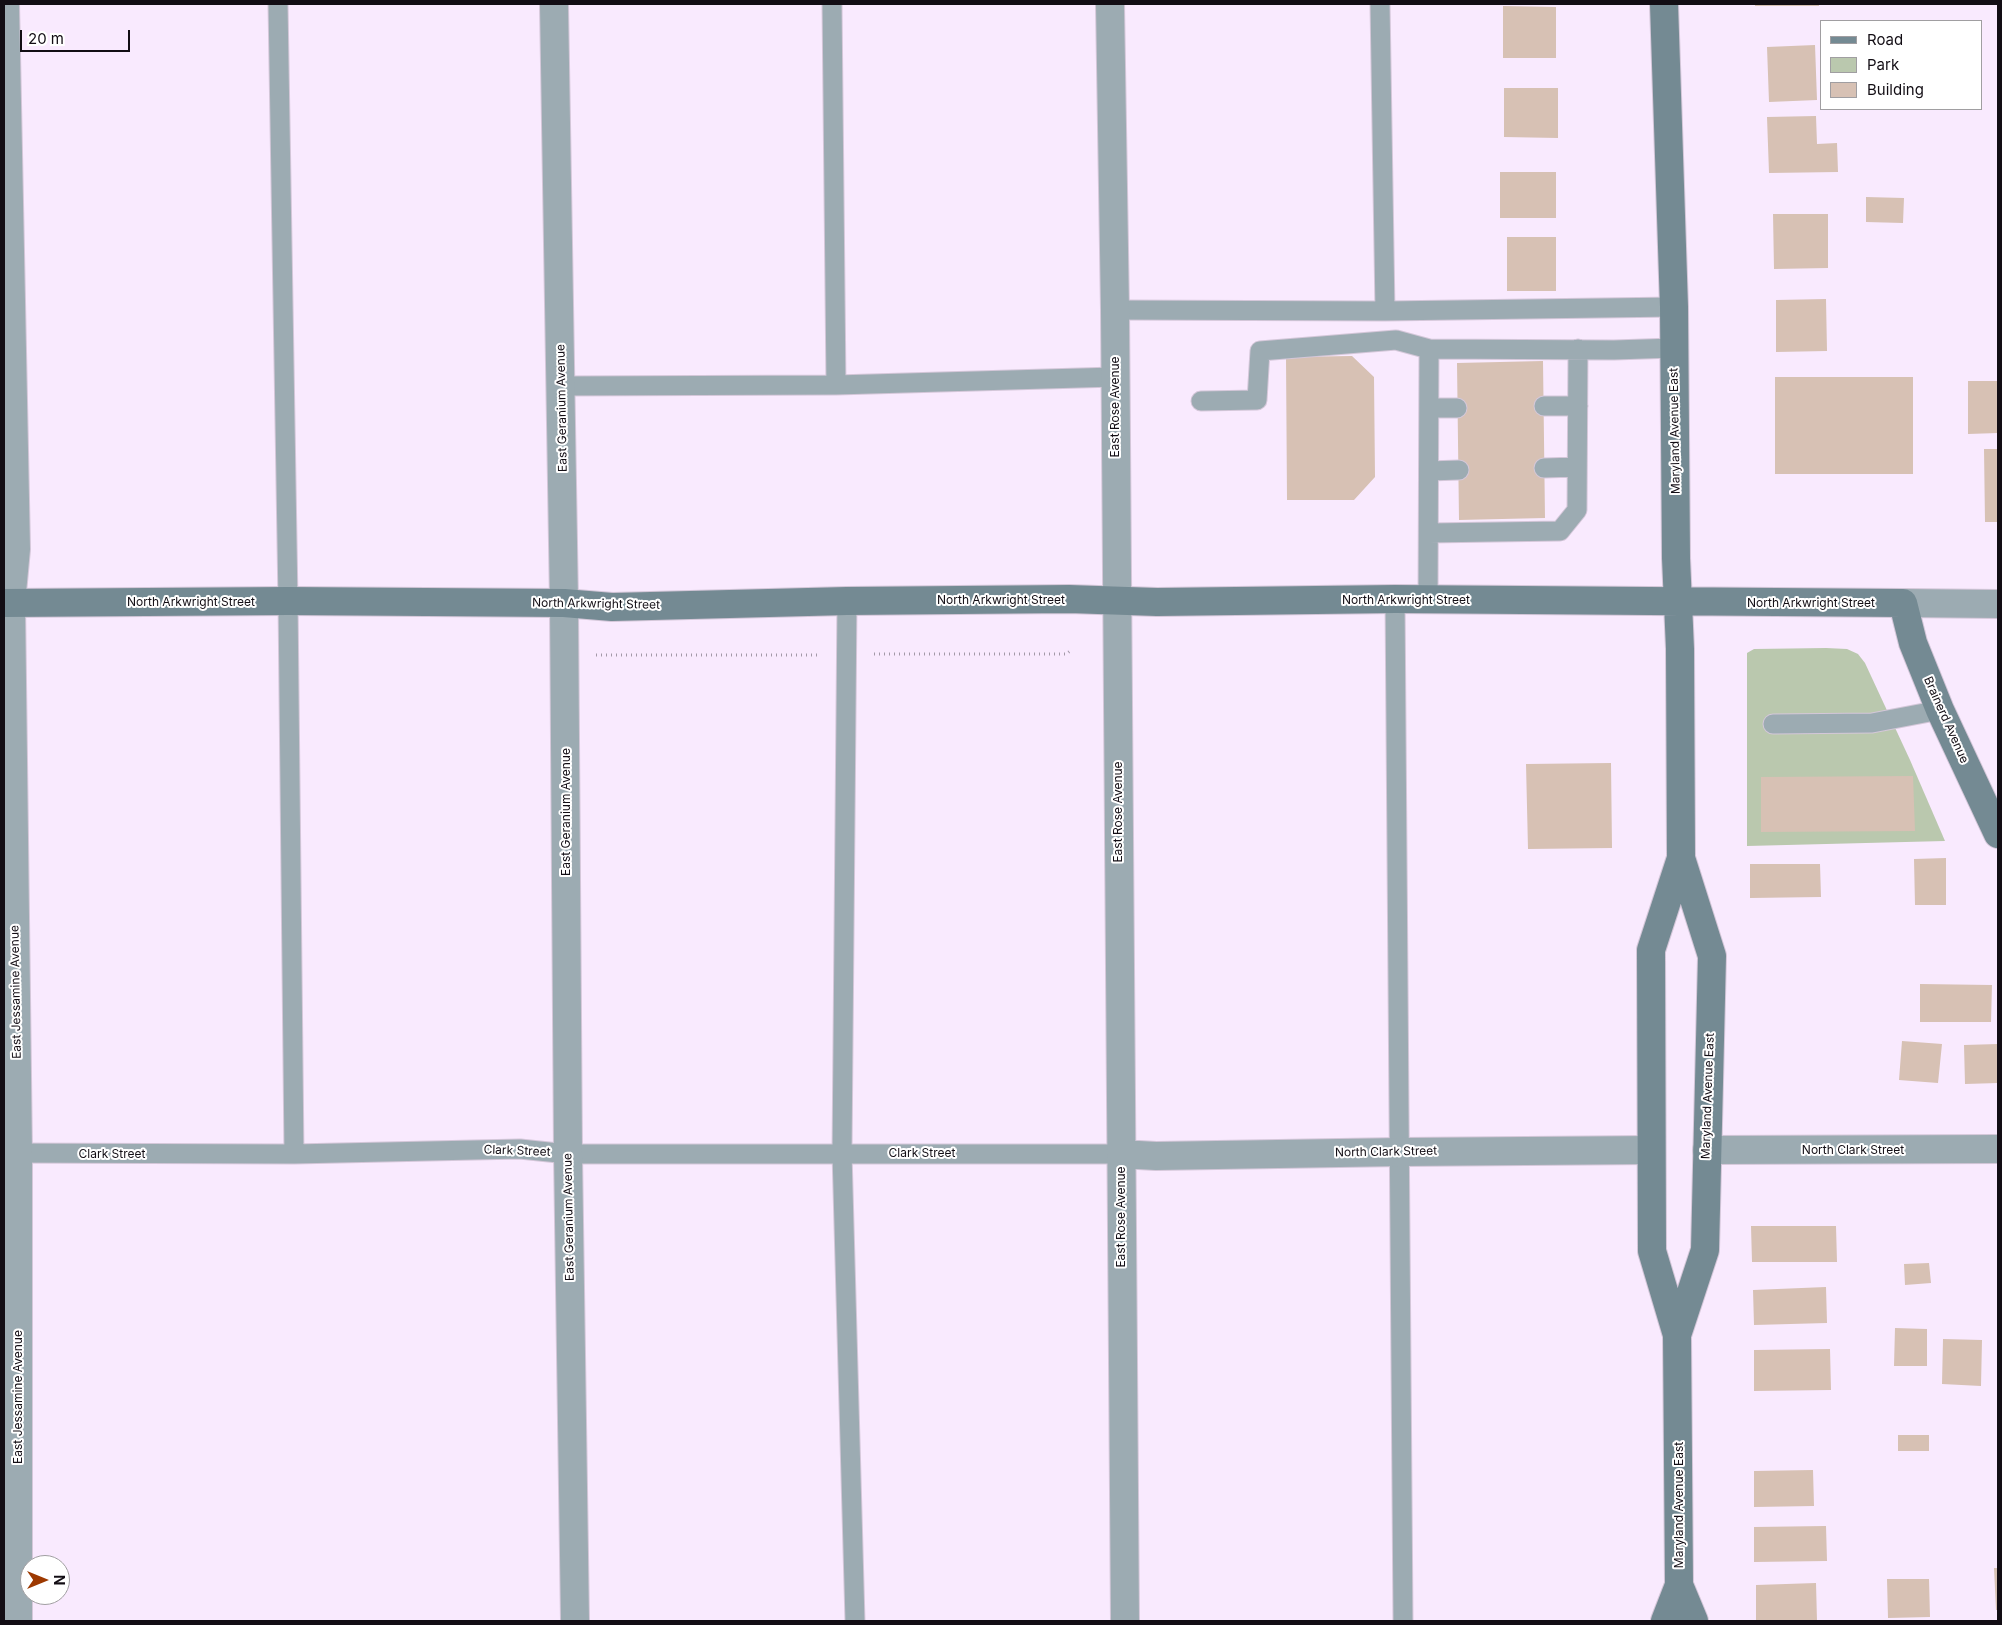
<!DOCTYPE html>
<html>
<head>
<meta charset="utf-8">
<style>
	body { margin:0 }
	#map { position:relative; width:2002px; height:1625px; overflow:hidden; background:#f9eafe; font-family:Inter,sans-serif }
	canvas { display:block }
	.frame { position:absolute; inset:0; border:5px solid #120d14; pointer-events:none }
	.legend { position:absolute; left:1820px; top:20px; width:162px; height:90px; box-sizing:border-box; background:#fff; border:1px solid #a09ea1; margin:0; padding:6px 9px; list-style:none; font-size:15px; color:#120d14 }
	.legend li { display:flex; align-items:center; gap:10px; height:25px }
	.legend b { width:25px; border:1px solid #a09ea1 }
	.north { position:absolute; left:20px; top:1555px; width:50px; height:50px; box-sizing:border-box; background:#fff; border:1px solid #a09ea1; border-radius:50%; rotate:90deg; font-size:14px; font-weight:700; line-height:20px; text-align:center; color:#120d14 }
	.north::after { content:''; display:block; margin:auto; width:18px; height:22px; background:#9d3901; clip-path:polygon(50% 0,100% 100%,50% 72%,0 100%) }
	.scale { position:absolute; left:20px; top:30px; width:110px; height:22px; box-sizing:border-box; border:2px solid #120d14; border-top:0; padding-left:6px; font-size:15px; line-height:18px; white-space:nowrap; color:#120d14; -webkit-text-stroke:4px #fff; paint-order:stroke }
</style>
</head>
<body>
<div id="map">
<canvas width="2002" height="1625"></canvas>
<div class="frame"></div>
<ul class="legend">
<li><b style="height:6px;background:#748a93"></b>Road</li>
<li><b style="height:14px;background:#bac8ae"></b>Park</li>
<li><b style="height:14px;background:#d7c1b4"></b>Building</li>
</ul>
<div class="north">N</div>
<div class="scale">20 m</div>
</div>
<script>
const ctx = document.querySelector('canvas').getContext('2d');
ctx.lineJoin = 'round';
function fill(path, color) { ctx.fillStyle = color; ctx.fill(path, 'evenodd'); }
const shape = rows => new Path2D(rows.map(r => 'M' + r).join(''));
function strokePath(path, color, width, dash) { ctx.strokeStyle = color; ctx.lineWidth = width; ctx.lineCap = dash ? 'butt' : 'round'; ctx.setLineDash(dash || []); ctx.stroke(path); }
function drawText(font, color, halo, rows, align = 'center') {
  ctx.font = font + ' Inter,sans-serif'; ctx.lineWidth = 4; ctx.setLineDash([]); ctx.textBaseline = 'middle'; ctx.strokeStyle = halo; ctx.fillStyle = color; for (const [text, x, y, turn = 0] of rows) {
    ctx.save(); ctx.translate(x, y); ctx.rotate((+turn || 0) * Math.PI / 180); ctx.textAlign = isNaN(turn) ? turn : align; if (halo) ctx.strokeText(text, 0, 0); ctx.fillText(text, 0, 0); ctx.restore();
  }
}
fill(shape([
	[1826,648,1847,649,1858,654,1865,663,1910,760,1945,841,1747,846,1747,653,1754,649]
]), '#bac8ae');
fill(shape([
	[1755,4,1819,4,1819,6,1755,6],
	[1503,6,1556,7,1556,58,1503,58],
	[1815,45,1817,100,1769,102,1767,47],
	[1504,88,1558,88,1558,138,1504,137],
	[1816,116,1817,144,1837,143,1838,172,1769,173,1767,117],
	[1500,172,1556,172,1556,218,1500,218],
	[1866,197,1904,198,1903,223,1866,222],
	[1773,214,1828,214,1828,268,1774,269],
	[1507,237,1556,237,1556,291,1507,291],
	[1826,299,1827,351,1776,352,1776,300],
	[1352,356,1374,377,1375,477,1354,500,1287,500,1286,357],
	[1543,361,1545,518,1459,520,1457,363],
	[1775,377,1913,377,1913,474,1775,474],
	[1968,381,1998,381,1998,433,1968,434],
	[1984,449,1998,449,1998,522,1985,522],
	[1611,763,1612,848,1528,849,1526,764],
	[1913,776,1915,831,1761,832,1761,777],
	[1946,858,1946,905,1915,905,1914,859],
	[1750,864,1820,864,1821,897,1750,898],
	[1920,984,1992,985,1991,1022,1920,1022],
	[1902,1041,1942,1044,1938,1083,1899,1080],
	[1998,1044,1998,1083,1965,1084,1964,1045],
	[1751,1226,1836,1226,1837,1262,1752,1262],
	[1929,1263,1931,1283,1905,1285,1904,1264],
	[1826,1287,1827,1323,1754,1325,1753,1290],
	[1895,1328,1927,1329,1927,1366,1894,1366],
	[1943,1339,1982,1340,1981,1386,1942,1384],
	[1830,1349,1831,1390,1754,1391,1754,1350],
	[1898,1435,1929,1435,1929,1451,1898,1451],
	[1813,1470,1814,1506,1754,1507,1754,1471],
	[1826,1526,1827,1561,1754,1562,1754,1527],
	[1994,1568,1998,1568,1998,1610,1996,1610],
	[1887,1579,1929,1579,1930,1617,1888,1618],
	[1816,1583,1817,1621,1756,1621,1756,1585]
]), '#d7c1b4');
const lane = shape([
	[278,4,288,601,294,1154],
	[832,4,836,385],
	[1380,4,1385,311],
	[1115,310,1385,311,1674,307],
	[561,386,836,385,1115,377],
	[1201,401,1257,400,1260,351,1396,340,1429,349],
	[1544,406,1578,406],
	[1429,408,1457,408],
	[1544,468,1577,467],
	[1429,471,1459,470],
	[1429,533,1560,531,1577,510,1578,349],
	[1395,599,1403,1621],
	[1428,600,1429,349,1614,350,1674,348],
	[847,601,842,1153,855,1621],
	[1773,724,1872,723,1940,710],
	[4,1153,294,1154,520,1149,568,1154,1121,1154]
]);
const street = shape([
	[5,4,16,549,11,603,18,1154,18,1621],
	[554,4,564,603,568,1154,575,1621],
	[1110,4,1115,310,1125,1621],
	[1903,603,1998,604],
	[1707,1150,1998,1149],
	[1121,1154,1156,1156,1400,1152,1651,1150]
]);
const secondary = shape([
	[1664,4,1674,307,1676,558,1680,649,1681,858,1712,956,1705,1250,1677,1335],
	[4,603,288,601,564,603,612,607,847,601,1069,599,1157,602,1395,599,1903,603,1913,643,1940,710,1998,834],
	[1679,1585,1694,1621],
	[1665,1621,1679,1585,1677,1335,1652,1251,1651,950,1681,858]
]);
strokePath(lane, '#d4c7d9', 21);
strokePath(street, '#d4c7d9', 30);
strokePath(secondary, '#d4c7d9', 30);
strokePath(shape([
	[874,654,1066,654,1070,651],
	[596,655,817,655]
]), '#a499a8', 3, [1, 4]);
strokePath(lane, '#9cabb2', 19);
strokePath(street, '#9cabb2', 28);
strokePath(secondary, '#748a93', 28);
drawText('12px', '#120d14', '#fff', [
	["East Rose Avenue",1115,407,-90],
	["East Geranium Avenue",562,408,-91],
	["Maryland Avenue East",1675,431,-91],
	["North Arkwright Street",1001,600],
	["North Arkwright Street",1406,600],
	["North Arkwright Street",191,602],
	["North Arkwright Street",1811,603],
	["North Arkwright Street",596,604,1],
	["Brainerd Avenue",1946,720,66],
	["East Geranium Avenue",566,812,-90],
	["East Rose Avenue",1118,812,-90],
	["East Jessamine Avenue",16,992,-91],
	["Maryland Avenue East",1708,1096,-88],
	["North Clark Street",1853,1150],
	["Clark Street",517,1151,2],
	["North Clark Street",1386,1152,-1],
	["Clark Street",922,1153],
	["Clark Street",112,1154],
	["East Geranium Avenue",569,1217,-91],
	["East Rose Avenue",1121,1217,-90],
	["East Jessamine Avenue",18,1397,-90],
	["Maryland Avenue East",1679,1505,-90]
]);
</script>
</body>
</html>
